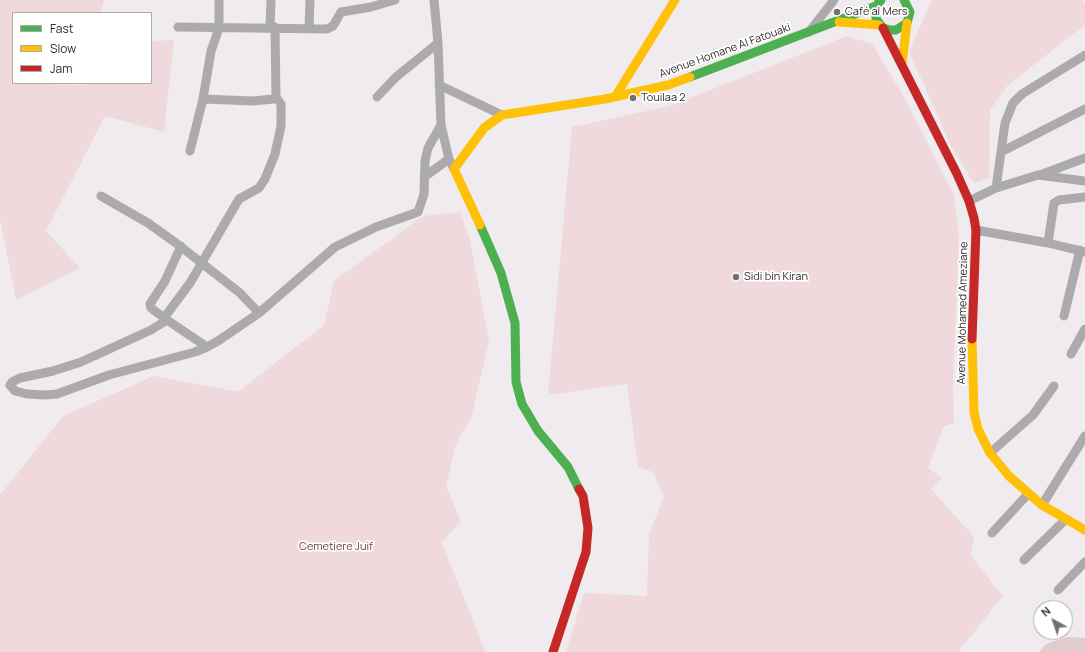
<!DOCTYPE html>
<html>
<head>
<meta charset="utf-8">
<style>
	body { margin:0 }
	#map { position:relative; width:1085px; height:652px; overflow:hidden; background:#efebee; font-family:Manrope,sans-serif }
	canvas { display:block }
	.legend { position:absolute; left:12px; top:12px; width:140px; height:72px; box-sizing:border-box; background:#fff; border:1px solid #acabac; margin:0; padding:5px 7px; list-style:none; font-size:12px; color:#302d2f }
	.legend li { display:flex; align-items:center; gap:8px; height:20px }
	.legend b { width:20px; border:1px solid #acabac }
	.north { position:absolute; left:1033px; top:600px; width:40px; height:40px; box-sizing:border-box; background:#fff; border:1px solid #acabac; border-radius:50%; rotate:320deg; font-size:11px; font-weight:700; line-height:16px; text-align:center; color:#302d2f }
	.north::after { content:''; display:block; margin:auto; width:14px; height:18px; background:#737072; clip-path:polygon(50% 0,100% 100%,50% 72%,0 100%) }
</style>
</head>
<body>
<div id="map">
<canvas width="1085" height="652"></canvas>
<ul class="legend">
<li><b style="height:5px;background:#4caf50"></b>Fast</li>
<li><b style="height:5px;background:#ffc107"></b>Slow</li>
<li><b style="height:5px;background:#c62828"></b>Jam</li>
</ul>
<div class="north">N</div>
</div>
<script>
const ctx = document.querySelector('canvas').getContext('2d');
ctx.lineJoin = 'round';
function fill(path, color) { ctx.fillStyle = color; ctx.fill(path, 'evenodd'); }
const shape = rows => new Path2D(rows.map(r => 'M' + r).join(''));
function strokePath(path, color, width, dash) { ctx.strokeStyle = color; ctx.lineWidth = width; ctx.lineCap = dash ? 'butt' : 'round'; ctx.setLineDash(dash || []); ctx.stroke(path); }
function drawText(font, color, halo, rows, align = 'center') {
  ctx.font = font + ' Manrope,sans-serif'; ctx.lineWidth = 3.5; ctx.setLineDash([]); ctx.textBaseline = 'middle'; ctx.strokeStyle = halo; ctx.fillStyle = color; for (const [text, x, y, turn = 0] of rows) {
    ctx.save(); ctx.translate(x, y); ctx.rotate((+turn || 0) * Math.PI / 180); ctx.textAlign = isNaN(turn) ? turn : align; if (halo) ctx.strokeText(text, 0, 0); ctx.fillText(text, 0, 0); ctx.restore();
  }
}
fill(shape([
	[0,0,104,0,100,13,13,13,13,83,84,85,85,83,151,83,151,41,174,40,164,132,105,116,46,231,80,268,16,300,0,219],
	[932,0,1083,0,1085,5,1085,25,1008,85,990,110,989,178,974,183,951,146,909,51],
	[847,36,872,44,905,99,954,195,959,238,953,386,954,423,944,426,928,468,942,478,931,489,974,537,971,556,1003,596,958,652,566,652,584,593,647,596,649,534,664,497,653,472,638,467,627,384,548,395,572,127,670,106],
	[460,212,470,240,489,341,471,418,456,444,446,486,461,522,441,542,478,632,485,652,0,652,0,495,63,416,154,376,238,392,324,325,334,281,423,216]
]), '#efd9dd');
fill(shape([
	[1068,637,1085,638,1085,652,1039,652,1046,644]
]), '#e0cbce');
strokePath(shape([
	[434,0,438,43,441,125,449,159,454,169],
	[178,27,327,29,333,26,341,12,371,7,395,0],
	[270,27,271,0],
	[309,28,310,0],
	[809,32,834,0],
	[439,85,502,115],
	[377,97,396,77,438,43],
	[203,99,253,101,273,99,276,97,275,27],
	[190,151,203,99,211,51,219,28,219,0],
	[1001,152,1085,109],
	[1040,175,1085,158],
	[424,177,449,159],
	[996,188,1005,123,1013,103,1022,94,1085,55],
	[101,196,148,223,176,243,240,293,259,313],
	[969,201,996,188,1038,175,1085,181],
	[976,230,1048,243,1085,252],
	[1048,243,1054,203,1059,200,1085,197],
	[1064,316,1080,250],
	[164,318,190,283,239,199,259,188,265,179,275,154,281,126,281,104,276,97],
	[167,320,151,308,150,304,165,281,181,246],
	[207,347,167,320,151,330,81,362,53,371,20,378,12,382,10,385,15,391,27,394,45,395,57,394,109,375,195,352,207,347,218,341,259,313,335,247,376,227,418,212,424,194,425,161,428,148,441,125],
	[1071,354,1085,329],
	[990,453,1033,415,1054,386],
	[1042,505,1085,436],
	[992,533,1028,494],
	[1024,560,1066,519],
	[1058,590,1085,562]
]), '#acaaac', 9);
strokePath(shape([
	[881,0,876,6,876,19,883,28,890,30,896,30,907,23,910,12,904,0],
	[690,77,876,6],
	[480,225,501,273,515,323,516,382,522,404,538,431,568,467,579,489]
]), '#4caf50', 9);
strokePath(shape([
	[839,22,879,25],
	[902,63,907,23],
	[615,97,675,0],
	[480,225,454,169,484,128,502,115,605,99,668,85,690,77],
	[972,339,974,412,978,429,990,453,1009,476,1042,505,1085,530]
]), '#ffc107', 9);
strokePath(shape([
	[883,28,957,174,969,201,974,218,976,230,972,339],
	[553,652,586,552,588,528,583,496,579,489]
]), '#c62828', 9);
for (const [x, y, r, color] of [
	[837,12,4,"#737072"],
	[633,98,4,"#737072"],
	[736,277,4,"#737072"]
]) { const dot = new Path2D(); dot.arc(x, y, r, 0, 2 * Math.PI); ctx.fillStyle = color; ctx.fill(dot); strokePath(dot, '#fff', 1.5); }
drawText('11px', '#302d2f', '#fff', [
	["Café al Mers",845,12],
	["Touilaa 2",641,98],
	["Sidi bin Kiran",744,277]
], 'left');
drawText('11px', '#302d2f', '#fff', [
	["Avenue Homane Al Fatouaki",725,51,-20],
	["Avenue Mohamed Ameziane",963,313,-89]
]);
drawText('11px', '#6e3b44', '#fff', [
	["Cemetiere Juif",336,547]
]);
</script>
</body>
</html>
